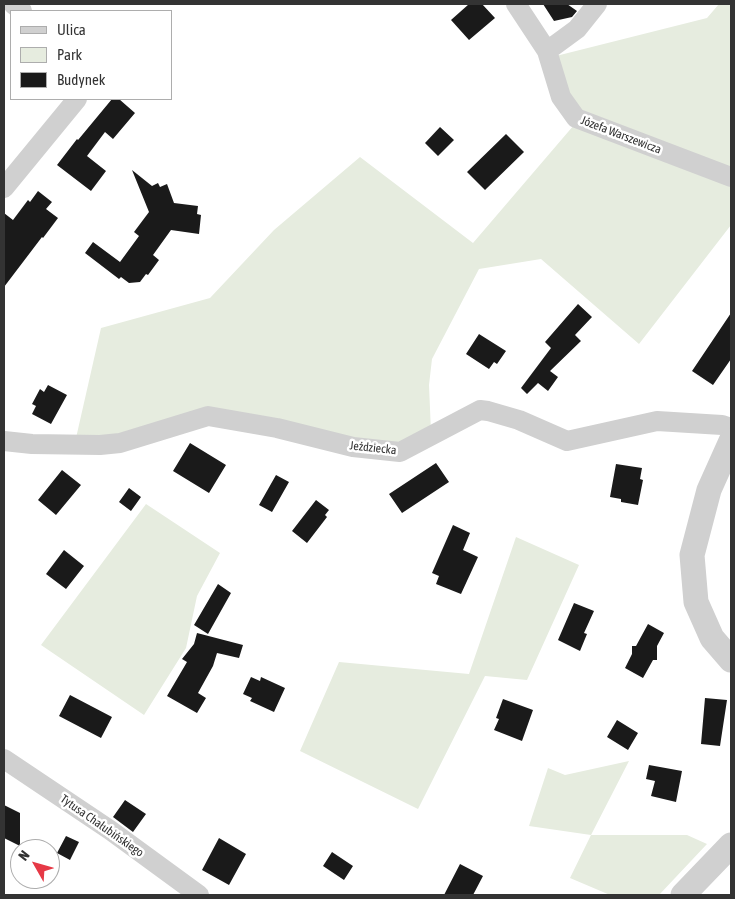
<!DOCTYPE html>
<meta charset="utf-8">
<style>
body{margin:0}
#map{position:relative;width:735px;height:899px;overflow:hidden;background:#fff;font-family:"Asap Condensed",sans-serif}
canvas{display:block}
.frame{position:absolute;inset:0;border:5px solid #333;pointer-events:none}
.legend{position:absolute;left:10px;top:10px;width:162px;height:90px;box-sizing:border-box;background:#fff;border:1px solid #adadad;margin:0;padding:6px 9px;list-style:none;font-size:15px;color:#333}
.legend li{display:flex;align-items:center;gap:10px;height:25px}
.legend b{width:25px;border:1px solid #adadad}
.north{position:absolute;left:10px;top:839px;width:50px;height:50px;box-sizing:border-box;background:#fff;border:1px solid #adadad;border-radius:50%;rotate:308deg;font-size:14px;font-weight:700;line-height:20px;text-align:center;color:#333}
.north::after{content:'';display:block;margin:auto;width:18px;height:22px;background:#e63946;clip-path:polygon(50% 0,100% 100%,50% 72%,0 100%)}
</style>
<div id="map">
<canvas width="735" height="899"></canvas>
<div class="frame"></div>
<ul class="legend">
<li><b style="height:6px;background:#d0d0d0"></b>Ulica</li>
<li><b style="height:14px;background:#e6ecdf"></b>Park</li>
<li><b style="height:14px;background:#1a1a1a"></b>Budynek</li>
</ul>
<div class="north">N</div>
</div>
<script>
const ctx = document.querySelector('canvas').getContext('2d');
ctx.lineJoin = 'round';
function fillPath(path, color) { ctx.fillStyle = color; ctx.fill(path, 'evenodd'); }
const toPath = rows => new Path2D(rows.map(r => 'M' + r).join(''));
function trace(path, color, width, dash) { ctx.strokeStyle = color; ctx.lineWidth = width; ctx.lineCap = dash ? 'butt' : 'round'; ctx.setLineDash(dash || []); ctx.stroke(path); }
function drawText(font, color, halo, rows, align = 'center') {
  ctx.font = font + ' "Asap Condensed",sans-serif'; ctx.lineWidth = 5; ctx.setLineDash([]); ctx.textBaseline = 'middle'; ctx.strokeStyle = halo; ctx.fillStyle = color; for (const [text, x, y, turn = 0] of rows) {
    ctx.save(); ctx.translate(x, y); ctx.rotate((+turn || 0) * Math.PI / 180); ctx.textAlign = isNaN(turn) ? turn : align; if (halo) ctx.strokeText(text, 0, 0); ctx.fillText(text, 0, 0); ctx.restore();
  }
}
fillPath(toPath([
 [719,4,731,4,731,168,579,109,570,99,552,57,707,18],
 [574,125,731,181,731,225,639,344,541,259,479,269,432,359,429,385,431,432,384,447,209,407,144,433,76,438,101,328,210,298,274,230,360,157,473,243],
 [146,504,220,553,197,596,186,648,144,715,41,645],
 [516,537,579,565,527,680,485,676,418,809,300,751,339,662,469,674],
 [629,761,591,835,687,835,707,844,659,895,610,895,570,878,591,835,529,826,548,768,565,775]
]), '#e6ecdf');
fillPath(toPath([
 [469,4,482,4,495,18,469,40,451,20],
 [543,4,567,4,577,11,572,17,554,21],
 [112,99,119,99,135,113,113,139,105,132,87,156,106,171,91,191,57,165,77,139,78,140],
 [440,127,454,140,438,156,425,143],
 [506,134,524,152,485,190,467,172],
 [132,170,152,186,158,183,160,187,167,184,174,203,198,206,197,214,201,215,199,234,171,230,153,255,159,260,148,275,146,274,140,282,129,283,121,277,119,279,85,253,93,242,120,262,139,236,134,232,149,212],
 [38,191,52,202,46,209,58,218,43,238,42,237,4,287,4,213,13,220,28,200,30,202],
 [578,304,592,317,575,335,581,341,550,371,558,377,548,391,538,383,527,394,521,388,551,348,545,342],
 [731,313,731,359,713,385,692,371],
 [479,334,506,351,497,364,494,362,489,369,466,354],
 [48,385,67,395,51,424,32,414,36,406,32,404,40,389,44,392],
 [190,443,226,465,209,493,173,471],
 [436,463,449,482,402,513,389,494],
 [616,464,642,468,640,479,643,480,638,505,621,502,621,499,610,497],
 [62,470,81,485,56,515,38,500],
 [276,475,289,482,272,512,259,505],
 [129,488,141,497,131,511,119,502],
 [316,500,329,510,325,515,327,517,307,543,292,531],
 [453,525,470,533,463,550,478,557,461,594,436,584,439,576,432,573],
 [64,550,84,566,66,589,46,574],
 [218,584,231,593,208,634,194,625],
 [574,603,594,611,584,633,587,634,580,651,558,640],
 [648,624,664,633,657,646,657,660,653,660,643,678,625,668,632,654,632,646,636,646],
 [197,633,243,645,239,658,217,653,213,666,198,693,206,698,197,713,167,696,187,662,182,659,194,644],
 [251,677,260,681,261,677,285,688,274,712,250,701,252,698,243,694],
 [70,695,112,717,101,738,59,716],
 [705,698,727,700,720,746,701,744],
 [503,699,533,710,522,741,494,730,499,719,496,718],
 [617,720,638,733,628,750,607,737],
 [649,765,682,771,676,802,651,796,655,781,646,779],
 [125,800,146,814,133,832,113,817],
 [4,805,20,813,20,846,4,838],
 [66,836,79,842,70,860,57,853],
 [219,838,246,854,229,885,202,870],
 [332,852,353,866,344,880,323,866],
 [460,864,483,876,473,895,444,895]
]), '#1a1a1a');
trace(toPath([
 [13,4,22,11],
 [516,4,547,51,561,97,576,118,731,177],
 [547,51,577,29,597,4],
 [4,188,77,99],
 [4,441,32,444,100,445,120,443,208,416,277,428,353,447,400,452,480,410,488,411,519,420,567,441,657,421,722,425,731,428],
 [4,759,110,830,199,895]
]), '#d0d0d0', 20);
trace(toPath([
 [731,441,709,490,692,555,696,602,712,638,731,660],
 [683,895,731,845]
]), '#d0d0d0', 25);
drawText('12px', '#333', '#fff', [
 ["Józefa Warszewicza",621,135,21],
 ["Jeździecka",373,448,6],
 ["Tytusa Chałubińskiego",102,826,35]
]);
</script>
